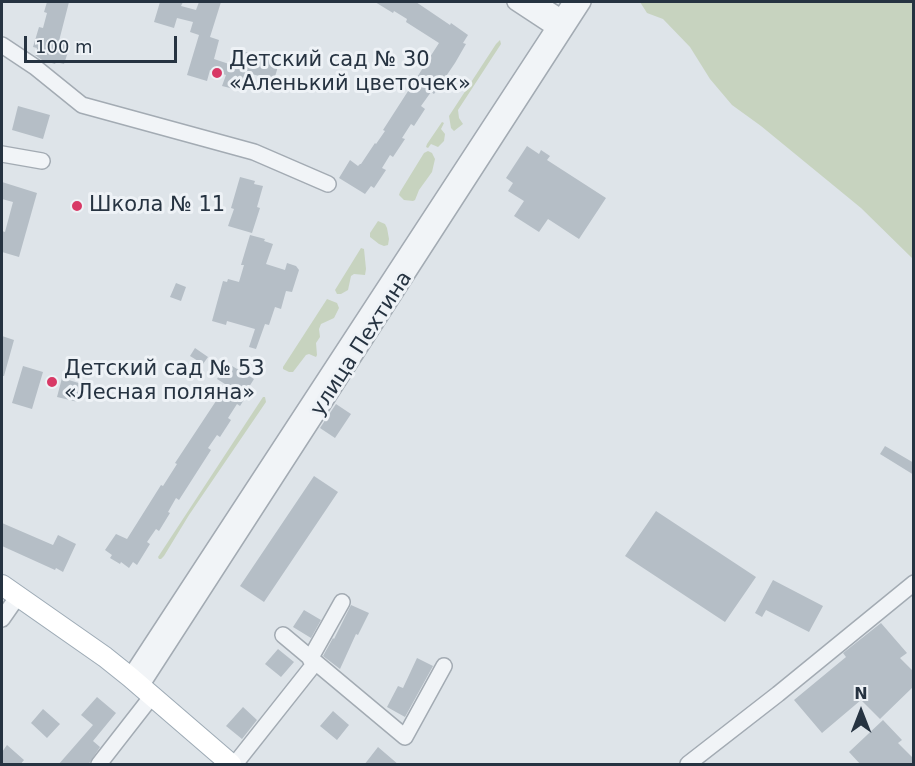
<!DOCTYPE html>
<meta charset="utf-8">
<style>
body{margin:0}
#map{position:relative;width:915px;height:766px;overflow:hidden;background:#dee4e9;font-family:"DejaVu Sans",sans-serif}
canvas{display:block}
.frame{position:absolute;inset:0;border:3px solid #263341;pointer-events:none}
.north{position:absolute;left:831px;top:682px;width:60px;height:60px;-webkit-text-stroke:4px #eef2f6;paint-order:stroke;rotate:0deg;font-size:16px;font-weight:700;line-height:24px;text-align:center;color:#263341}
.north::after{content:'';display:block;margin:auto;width:21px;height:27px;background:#263341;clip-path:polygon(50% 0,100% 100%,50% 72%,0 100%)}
.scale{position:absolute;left:24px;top:36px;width:153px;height:27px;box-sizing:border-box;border:3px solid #263341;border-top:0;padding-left:8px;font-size:18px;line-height:21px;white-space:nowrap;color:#263341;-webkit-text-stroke:4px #eef2f6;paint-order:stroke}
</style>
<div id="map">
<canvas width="915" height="766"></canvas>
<div class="frame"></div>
<div class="north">N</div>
<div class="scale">100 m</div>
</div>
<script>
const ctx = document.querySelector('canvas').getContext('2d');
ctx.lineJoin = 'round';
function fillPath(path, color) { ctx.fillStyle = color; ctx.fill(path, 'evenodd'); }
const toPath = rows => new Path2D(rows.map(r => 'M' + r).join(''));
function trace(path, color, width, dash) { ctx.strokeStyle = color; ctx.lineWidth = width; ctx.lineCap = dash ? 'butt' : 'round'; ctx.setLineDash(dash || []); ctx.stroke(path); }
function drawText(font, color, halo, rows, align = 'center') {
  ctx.font = font + ' "DejaVu Sans",sans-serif'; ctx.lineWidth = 6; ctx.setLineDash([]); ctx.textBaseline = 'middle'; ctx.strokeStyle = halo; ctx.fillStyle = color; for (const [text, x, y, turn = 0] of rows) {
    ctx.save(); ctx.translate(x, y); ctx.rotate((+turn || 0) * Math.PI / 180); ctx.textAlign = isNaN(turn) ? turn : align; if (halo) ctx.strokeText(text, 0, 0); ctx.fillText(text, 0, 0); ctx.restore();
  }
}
fillPath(toPath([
 [640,2,913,2,913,259,861,208,761,126,732,105,710,79,690,47,663,19,647,13],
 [500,40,501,44,458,110,459,118,463,124,454,131,451,128,449,116,496,44],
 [442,122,444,123,441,129,445,134,444,141,438,147,431,144,428,148,426,147,427,144],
 [428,151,432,153,435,159,432,172,419,190,415,200,413,201,404,200,399,195,400,192,424,153],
 [378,221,385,224,387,228,389,239,388,245,384,246,379,244,370,237,370,233],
 [361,248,364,249,366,269,365,275,354,274,351,276,348,290,341,294,337,294,335,290],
 [327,299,337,303,339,308,334,318,321,324,319,329,320,337,316,343,317,355,316,357,309,354,306,355,293,372,289,372,283,369,283,367],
 [263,397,265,397,266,402,189,515,164,556,161,559,159,559,158,557]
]), '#c7d3bf');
fillPath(toPath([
 [47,2,69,2,59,41,61,41,60,43,70,46,64,64,56,62,55,64,42,60,35,55,37,48,33,47,39,27,43,28,47,13,44,12],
 [160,2,183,2,181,6,196,10,199,2,221,2,210,37,219,40,214,59,229,64,234,48,279,63,274,80,248,73,242,91,222,86,226,75,210,70,207,81,187,75,199,35,190,32,193,22,177,18,174,28,154,22],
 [375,2,416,2,450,25,451,23,468,35,463,43,466,44,455,63,434,94,431,92,421,106,425,109,414,126,411,124,402,138,405,139,393,157,390,155,382,168,386,170,374,188,371,186,365,194,339,178,350,160,358,166,360,164,361,164,375,143,376,144,385,131,383,130,439,43,406,22,407,19,394,11,393,13],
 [18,106,50,115,43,139,12,130],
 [527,146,539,154,541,150,550,156,547,160,606,198,579,239,548,219,539,232,514,216,524,201,508,191,513,183,506,178],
 [240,177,255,181,254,184,263,186,257,207,260,208,252,233,228,226,234,209,231,208],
 [2,182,37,193,19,257,2,252,2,231,5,232,13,202,2,199],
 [250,235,265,239,264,241,273,244,266,264,285,270,287,263,296,266,299,270,292,292,286,291,281,309,275,307,269,325,265,324,256,349,249,347,255,329,227,321,226,325,212,321,223,281,227,282,228,279,239,282,244,265,241,265],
 [176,283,186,287,181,301,170,297],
 [2,336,14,340,4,376,2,376],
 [195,348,208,357,203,364,190,356],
 [227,363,254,379,249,387,251,389,240,406,237,404,228,418,231,420,220,437,217,435,208,448,211,450,179,500,176,498,168,512,170,513,159,531,156,529,147,542,150,544,137,565,133,562,129,568,121,562,120,564,110,558,112,555,105,550,116,534,127,539,161,485,163,486,177,464,175,463,216,401,214,401,225,384,217,379],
 [23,366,43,372,32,409,12,403],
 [62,378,82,384,78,402,57,397],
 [336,404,351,414,335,438,320,428],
 [885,446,914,463,914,475,880,454],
 [314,476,338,492,264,602,240,586],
 [656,511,756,577,725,622,625,556],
 [2,523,53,545,58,535,76,544,63,572,56,568,55,570,2,546],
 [773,580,823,606,809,632,766,610,762,617,755,613],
 [351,605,369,613,358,635,356,634,340,669,323,656,333,638,334,639],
 [304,610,321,620,311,638,293,627],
 [881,623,907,653,900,658,914,672,914,686,880,719,861,700,822,733,794,700,846,657,843,653],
 [278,649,294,662,281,677,265,664],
 [417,658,433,666,405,717,387,707,398,686,403,688],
 [97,697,116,713,93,741,100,747,88,765,58,765,93,725,81,715],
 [243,707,257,720,242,739,226,726],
 [43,709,60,724,47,738,31,723],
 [333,711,349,725,337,740,320,726],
 [883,720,902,740,898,743,914,759,914,765,861,765,849,752],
 [7,745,24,760,20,765,2,765,2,752],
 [378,747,399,765,364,765]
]), '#b5bec6');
const minor = toPath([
 [515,2,553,27,563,28],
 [537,2,561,17,565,25],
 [2,45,35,67,82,105,254,152,328,184],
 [2,154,42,161],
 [2,619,18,596],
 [283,635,405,737,444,666],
 [310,659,342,602],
 [130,677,571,2],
 [141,686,583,2],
 [99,764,152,696],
 [235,764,315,663],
 [688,764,778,694,914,583]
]);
const major = toPath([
 [2,585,105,657,130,677,231,764]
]);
trace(minor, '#a3abb3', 18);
trace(major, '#9daab5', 22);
trace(minor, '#f1f4f7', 15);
trace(major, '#fff', 20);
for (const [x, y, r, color] of [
 [217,73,6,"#d83966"],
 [77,206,6,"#d83966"],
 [52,382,6,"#d83966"]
]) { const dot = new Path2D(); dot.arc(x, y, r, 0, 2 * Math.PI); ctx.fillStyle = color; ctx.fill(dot); trace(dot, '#eef2f6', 2); }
drawText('21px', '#263341', '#eef2f6', [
 ["Детский сад № 30",229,61],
 ["«Аленький цветочек»",229,85],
 ["Школа № 11",89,206],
 ["Детский сад № 53",64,370],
 ["«Лесная поляна»",64,394]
], 'left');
drawText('21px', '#263341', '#eef2f6', [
 ["улица Пехтина",362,344,-57]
]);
</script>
